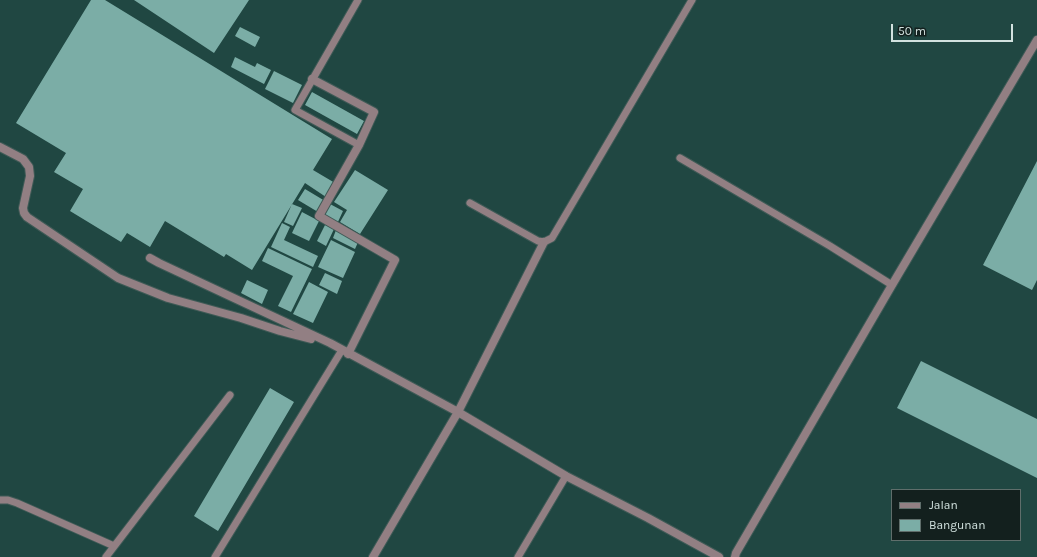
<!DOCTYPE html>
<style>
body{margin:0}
#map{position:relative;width:1037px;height:557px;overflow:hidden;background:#1f3c38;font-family:Karla,sans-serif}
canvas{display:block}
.legend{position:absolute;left:891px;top:489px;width:130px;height:52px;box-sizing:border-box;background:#13201e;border:1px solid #5f6e6b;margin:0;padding:5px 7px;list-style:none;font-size:12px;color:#d2e2df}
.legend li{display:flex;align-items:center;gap:8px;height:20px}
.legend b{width:20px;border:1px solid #5f6e6b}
.scale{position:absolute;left:891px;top:24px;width:122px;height:18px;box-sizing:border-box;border:2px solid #d2e2df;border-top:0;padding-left:5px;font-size:12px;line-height:14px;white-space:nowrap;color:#d2e2df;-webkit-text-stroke:3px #13201e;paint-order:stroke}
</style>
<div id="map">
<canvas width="1037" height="557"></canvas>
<ul class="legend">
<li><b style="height:5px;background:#927f83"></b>Jalan</li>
<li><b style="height:11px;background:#7bada6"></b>Bangunan</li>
</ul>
<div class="scale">50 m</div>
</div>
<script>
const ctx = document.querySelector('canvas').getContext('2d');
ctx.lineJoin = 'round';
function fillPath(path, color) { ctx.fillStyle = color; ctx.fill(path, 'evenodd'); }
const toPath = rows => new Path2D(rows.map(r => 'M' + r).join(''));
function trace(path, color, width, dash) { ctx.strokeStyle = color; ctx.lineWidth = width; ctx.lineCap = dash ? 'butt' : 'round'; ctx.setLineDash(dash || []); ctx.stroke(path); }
fillPath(toPath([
 [0,0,1037,0,1037,557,0,557],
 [892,490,1020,490,1020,540,892,540]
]), '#204742');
fillPath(toPath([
 [91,0,105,0,332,139,313,170,335,183,326,197,305,183,252,270,226,254,224,257,165,221,150,247,127,233,121,242,70,211,83,189,54,172,66,153,16,123],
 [134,0,249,0,214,53],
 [240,27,260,37,255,47,235,36],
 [235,57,255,67,257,63,271,70,264,84,231,67],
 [274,71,302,85,293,103,265,89],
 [312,92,364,121,357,134,305,105],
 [1037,161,1037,280,1032,290,983,265],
 [355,170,388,190,360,234,340,222,347,210,334,202],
 [305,189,325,201,318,212,298,200],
 [292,204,302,208,293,226,284,222],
 [330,204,343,211,337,224,324,217],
 [302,212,319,221,309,241,292,233],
 [282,223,290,227,284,240,318,256,313,267,271,247],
 [325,225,334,229,326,246,317,241],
 [336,230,359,240,355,249,333,238],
 [331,240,355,252,343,278,318,267],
 [268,248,312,269,291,312,278,306,293,276,262,261],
 [325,273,342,281,337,294,319,285],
 [247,280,268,290,262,304,241,293],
 [309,282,328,292,313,323,293,314],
 [921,361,1037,419,1037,478,897,408],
 [270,388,294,402,218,531,194,516]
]), '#7bada6');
const service = toPath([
 [358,0,295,110,359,145],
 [680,158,830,246,892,285],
 [470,203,538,241,544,242,552,238,692,0],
 [0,500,8,500,17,503,114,546],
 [106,557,230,395],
 [215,557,342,350],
 [518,557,566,476]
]);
const minor = toPath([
 [312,79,374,112,359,145,319,216,395,260,348,354],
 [0,147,23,159,29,167,30,176,23,208,24,213,27,217,118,278,168,298,241,318,280,331,311,339],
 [150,258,159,263,330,343,458,412,566,476,648,518,719,557],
 [373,557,458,412,544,242]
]);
const tertiary = toPath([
 [735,557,736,553,892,285,1037,40]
]);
trace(service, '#3f5a56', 9);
trace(minor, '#3f5a56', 10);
trace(tertiary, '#3f5a56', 10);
trace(service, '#927f83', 7);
trace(minor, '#927f83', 8);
trace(tertiary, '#927f83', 8);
</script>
